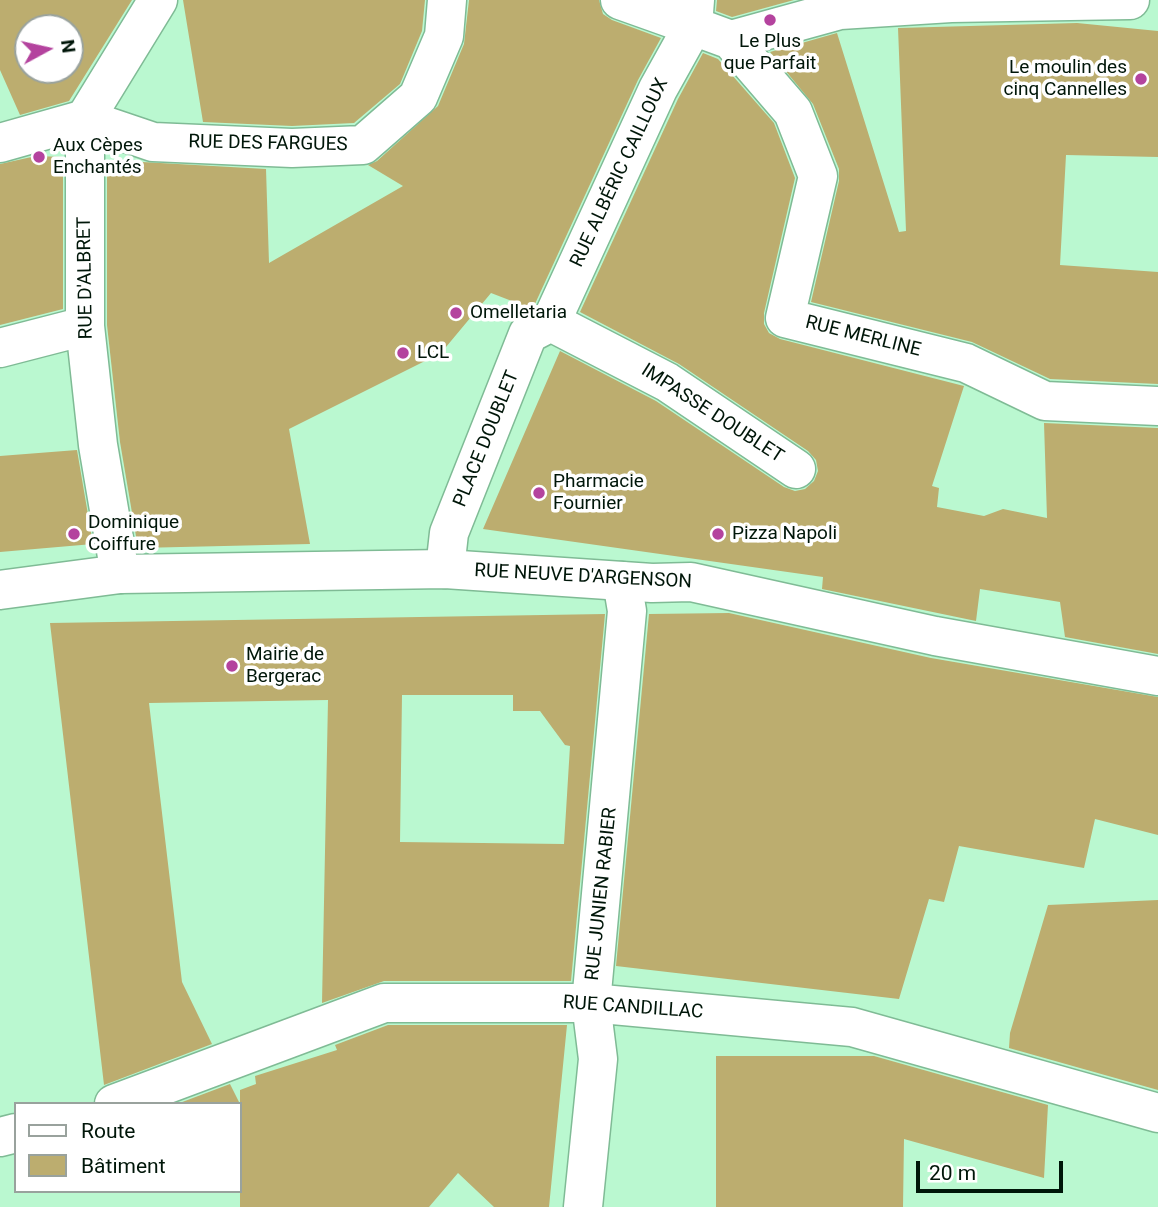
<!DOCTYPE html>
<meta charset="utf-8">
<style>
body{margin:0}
#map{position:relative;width:1158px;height:1207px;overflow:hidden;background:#baf8d0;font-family:Roboto,sans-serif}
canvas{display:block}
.legend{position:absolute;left:14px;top:1102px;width:228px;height:91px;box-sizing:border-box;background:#fff;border:2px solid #99a29d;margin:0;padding:9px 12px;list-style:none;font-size:21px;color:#001609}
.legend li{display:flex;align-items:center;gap:14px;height:35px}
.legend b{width:35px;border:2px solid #99a29d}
.north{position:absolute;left:14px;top:14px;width:70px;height:70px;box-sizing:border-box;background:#fff;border:2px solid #99a29d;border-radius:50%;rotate:82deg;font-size:19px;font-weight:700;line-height:28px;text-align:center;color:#001609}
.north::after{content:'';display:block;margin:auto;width:24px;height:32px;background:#b4439e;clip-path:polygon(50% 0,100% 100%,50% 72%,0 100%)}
.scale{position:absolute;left:916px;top:1161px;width:147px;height:32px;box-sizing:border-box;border:4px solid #001609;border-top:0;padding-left:9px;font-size:21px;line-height:24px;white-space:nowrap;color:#001609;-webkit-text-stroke:5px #fff;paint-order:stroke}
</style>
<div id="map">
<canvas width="1158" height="1207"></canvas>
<ul class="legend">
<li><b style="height:9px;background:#fff"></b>Route</li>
<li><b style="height:19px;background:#bcad6f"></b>Bâtiment</li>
</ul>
<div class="north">N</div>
<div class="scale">20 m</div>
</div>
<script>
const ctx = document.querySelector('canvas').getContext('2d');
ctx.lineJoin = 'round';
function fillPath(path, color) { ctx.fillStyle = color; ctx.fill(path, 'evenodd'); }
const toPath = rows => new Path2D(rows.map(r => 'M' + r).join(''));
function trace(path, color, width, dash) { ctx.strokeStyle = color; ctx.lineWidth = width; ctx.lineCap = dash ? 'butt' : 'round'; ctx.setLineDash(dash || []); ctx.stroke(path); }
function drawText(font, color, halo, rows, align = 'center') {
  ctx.font = font + ' Roboto,sans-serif'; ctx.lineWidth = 7; ctx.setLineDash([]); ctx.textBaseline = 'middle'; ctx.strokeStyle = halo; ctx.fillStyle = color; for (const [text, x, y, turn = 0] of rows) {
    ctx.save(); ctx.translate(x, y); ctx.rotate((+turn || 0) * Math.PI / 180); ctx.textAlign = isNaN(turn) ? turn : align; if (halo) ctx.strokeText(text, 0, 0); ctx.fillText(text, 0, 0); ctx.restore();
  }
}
fillPath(toPath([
 [0,0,132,0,69,101,20,115,0,70],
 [28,28,70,28,70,70,28,70],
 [183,0,425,0,422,31,400,84,354,123,292,126,203,122],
 [469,0,599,0,603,14,612,20,661,38,638,80,534,306,530,308,491,293,441,353,289,429,310,544,138,548,120,442,107,325,107,160,266,169,269,263,403,186,368,165,377,161,438,106,464,44],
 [717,0,794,0,732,17,716,11],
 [1077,23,1158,31,1158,157,1066,155,1060,265,1158,272,1158,384,1050,379,972,342,811,302,839,181,839,169,813,104,770,52,837,33,899,232,906,231,898,28],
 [703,53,718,59,774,123,795,178,764,313,764,324,769,333,780,339,964,386,932,486,939,488,937,507,984,516,1003,509,1047,518,1044,423,1158,428,1158,654,1065,637,1060,602,980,589,976,621,822,589,823,577,483,529,560,351,656,401,784,487,795,491,805,489,814,481,818,471,816,460,808,451,679,364,580,312,678,99],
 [36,156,63,157,63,309,0,325,0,164],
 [77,450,93,544,0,552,0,456],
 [729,613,931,658,1158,697,1158,835,1095,819,1084,868,959,846,944,902,929,899,899,999,616,966,649,614],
 [605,614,571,981,384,981,322,1003,328,700,149,703,182,982,212,1044,104,1085,50,623],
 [402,695,513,695,513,711,540,711,565,745,570,746,564,844,400,842],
 [1158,900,1158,1090,1009,1048,1010,1033,1048,905],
 [388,1025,567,1025,549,1207,494,1207,458,1173,429,1207,240,1207,240,1090,256,1084,255,1076,337,1050,335,1045],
 [716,1056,874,1056,1048,1105,1044,1178,904,1139,903,1207,716,1207],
 [230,1084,240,1104,177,1104]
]), '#bcad6f');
const pedestrian = toPath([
 [620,0,693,26],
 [731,40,840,10,951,3,1130,0],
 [0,143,85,119]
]);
const minor = toPath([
 [693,26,731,40,793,112,818,176,785,318,966,363,1045,401,1158,406],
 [85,119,153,142,292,148,363,145,418,97,444,36,447,0],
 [551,322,658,89,693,26,695,0],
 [551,322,667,382,796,469],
 [0,348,85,326],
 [445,569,449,533,528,334,551,322],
 [120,574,98,445,85,326,85,119,158,0],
 [114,1104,384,1003,591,1003,852,1027,1158,1113],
 [0,1137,16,1133],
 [583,1207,598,1059,591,1003,627,611,622,581]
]);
const secondary = toPath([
 [0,590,120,574,445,569,652,583,691,582,935,636,1158,676]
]);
trace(pedestrian, '#7fbb95', 41);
trace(minor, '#7fbb95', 41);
trace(secondary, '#7fbb95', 41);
trace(pedestrian, '#fff', 38);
trace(minor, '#fff', 38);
trace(secondary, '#fff', 38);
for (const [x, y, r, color] of [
 [770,20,7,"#b4439e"],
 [1141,79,7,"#b4439e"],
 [39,157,7,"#b4439e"],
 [456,313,7,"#b4439e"],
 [403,353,7,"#b4439e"],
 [539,493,7,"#b4439e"],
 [74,534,7,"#b4439e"],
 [718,534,7,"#b4439e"],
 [232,666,7,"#b4439e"]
]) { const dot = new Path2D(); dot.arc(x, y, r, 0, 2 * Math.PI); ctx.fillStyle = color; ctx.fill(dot); trace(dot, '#fff', 2.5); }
drawText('19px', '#001609', '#fff', [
 ["Le Plus",770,42,"center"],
 ["que Parfait",770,64,"center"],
 ["Le moulin des",1127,68,"right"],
 ["cinq Cannelles",1127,90,"right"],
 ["Aux Cèpes",53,146],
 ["Enchantés",53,168],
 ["Omelletaria",470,313],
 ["LCL",417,353],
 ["Pharmacie",553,482],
 ["Fournier",553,504],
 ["Dominique",88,523],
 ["Coiffure",88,545],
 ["Pizza Napoli",732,534],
 ["Mairie de",246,655],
 ["Bergerac",246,677]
], 'left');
drawText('19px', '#001609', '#fff', [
 ["RUE DES FARGUES",268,144,1],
 ["RUE ALBÉRIC CAILLOUX",620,173,-65],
 ["RUE D'ALBRET",86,278,-91],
 ["RUE MERLINE",863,337,14],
 ["IMPASSE DOUBLET",712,414,33],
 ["PLACE DOUBLET",487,439,-68],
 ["RUE NEUVE D'ARGENSON",583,577,3],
 ["RUE JUNIEN RABIER",602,894,-84],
 ["RUE CANDILLAC",633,1008,4]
]);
</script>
